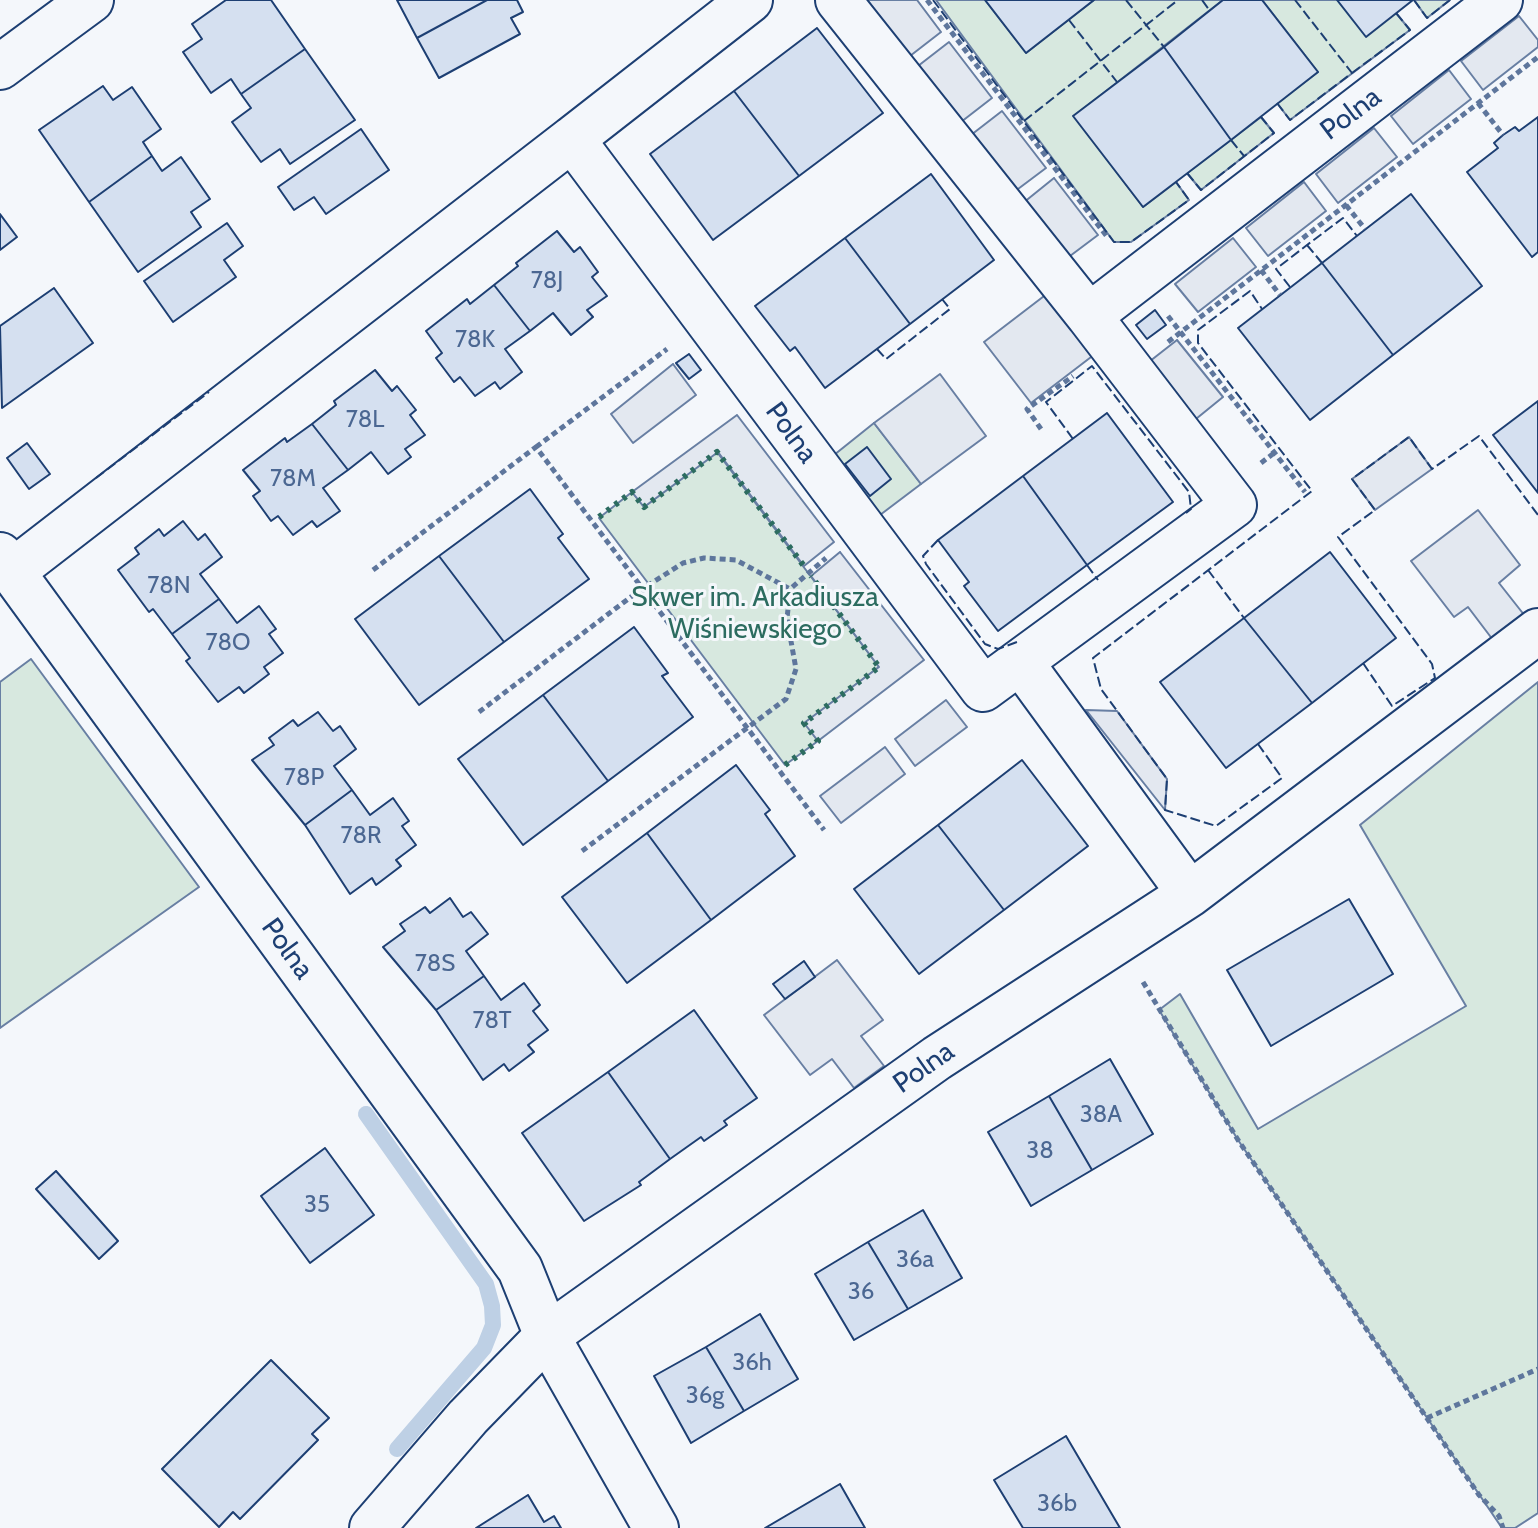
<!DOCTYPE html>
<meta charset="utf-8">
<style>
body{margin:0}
canvas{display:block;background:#f4f7fb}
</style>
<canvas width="1538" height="1528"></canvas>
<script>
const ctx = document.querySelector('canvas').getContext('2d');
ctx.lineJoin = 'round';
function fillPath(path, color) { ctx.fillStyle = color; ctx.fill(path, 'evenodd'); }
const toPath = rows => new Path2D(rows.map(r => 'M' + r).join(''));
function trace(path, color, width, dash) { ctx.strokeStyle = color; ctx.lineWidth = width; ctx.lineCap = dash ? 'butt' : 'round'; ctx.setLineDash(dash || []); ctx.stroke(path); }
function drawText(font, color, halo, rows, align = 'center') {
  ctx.font = font + ' Cabin,sans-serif'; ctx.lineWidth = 6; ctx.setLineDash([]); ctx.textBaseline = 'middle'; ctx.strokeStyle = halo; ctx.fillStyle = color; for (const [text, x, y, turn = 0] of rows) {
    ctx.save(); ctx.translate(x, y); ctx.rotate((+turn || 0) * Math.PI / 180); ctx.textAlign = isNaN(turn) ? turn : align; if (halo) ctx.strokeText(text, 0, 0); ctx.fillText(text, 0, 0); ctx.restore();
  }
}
const green = toPath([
 [936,0,985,0,1026,53,1094,0,1223,0,1074,116,1143,207,1176,182,1189,200,1131,242,1114,242,936,0],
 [1262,0,1337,0,1396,13,1410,30,1290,120,1277,103,1318,72,1262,0],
 [1414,0,1450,0,1427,18,1414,0],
 [1261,117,1274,133,1201,190,1187,173,1261,117],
 [874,423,921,484,880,515,834,455,874,423],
 [717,452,879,667,805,723,818,741,785,765,599,518,632,492,644,507,717,452],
 [31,659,199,887,0,1028,0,682,31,659],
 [1538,682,1538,1513,1515,1528,1502,1528,1238,1140,1159,1010,1180,994,1258,1129,1466,1006,1360,825,1538,682]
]);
fillPath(green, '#d7e8df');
trace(green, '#687fa3', 2);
const parking = toPath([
 [867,0,917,0,941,32,910,56,867,0],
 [1519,16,1538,40,1538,47,1483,90,1461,61,1519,16],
 [949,42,992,98,961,122,918,66,949,42],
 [1449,70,1471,99,1413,144,1391,116,1449,70],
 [1002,111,1046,168,1014,192,971,135,1002,111],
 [1374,128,1397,157,1338,203,1316,174,1374,128],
 [1054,178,1098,235,1066,259,1023,203,1054,178],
 [1304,182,1326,211,1268,256,1246,228,1304,182],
 [1233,238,1256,267,1198,312,1175,284,1233,238],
 [1048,293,1095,354,1031,403,984,342,1048,293],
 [1177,340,1223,397,1191,423,1145,365,1177,340],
 [673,364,696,395,633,443,611,414,673,364],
 [940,374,986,436,921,484,874,423,940,374],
 [737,415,834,542,804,566,718,452,644,507,632,492,737,415],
 [1409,437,1432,469,1375,510,1352,479,1409,437],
 [1478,510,1520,565,1499,583,1525,616,1493,640,1468,607,1454,617,1411,561,1478,510],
 [840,552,924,660,818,741,804,723,879,667,811,576,840,552],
 [946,700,967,727,915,766,895,739,946,700],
 [1086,710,1117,711,1167,779,1165,810,1086,710],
 [885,747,905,774,841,823,820,796,885,747],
 [837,960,883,1020,861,1036,884,1066,854,1088,832,1059,810,1075,764,1015,837,960]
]);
fillPath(parking, '#e3e8f0');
trace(parking, '#687fa3', 2);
trace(toPath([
 [366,1114,486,1284,492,1306,493,1325,484,1348,397,1449]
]), '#bed0e5', 16);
const building = toPath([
 [226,0,271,0,305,49,241,94,231,79,211,93,183,52,202,39,192,24,226,0],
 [397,0,487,0,417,38,397,0],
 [487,0,517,0,523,12,511,18,520,34,439,78,417,38,487,0],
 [985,0,1094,0,1026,53,985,0],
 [1223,0,1262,0,1318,72,1231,140,1164,47,1223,0],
 [1337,0,1413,0,1366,37,1337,0],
 [817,28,883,113,799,176,734,91,817,28],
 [1164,47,1231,140,1143,207,1073,116,1164,47],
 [305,49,355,120,290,164,280,149,261,162,232,122,251,108,241,94,305,49],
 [103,86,113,100,132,87,161,129,143,142,152,156,89,202,39,130,103,86],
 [734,91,799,176,713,240,650,154,734,91],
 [1538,117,1538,252,1532,257,1467,172,1498,148,1494,143,1503,135,1515,127,1519,131,1538,117],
 [361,129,389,170,326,214,314,197,294,210,278,187,361,129],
 [152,156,162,171,181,157,210,199,191,212,201,227,138,272,89,202,152,156],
 [931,174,994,260,910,324,845,238,931,174],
 [1411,194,1482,286,1393,355,1322,263,1411,194],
 [0,214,17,237,0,250,0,214],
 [227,223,243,246,224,260,236,277,173,322,144,281,227,223],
 [557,231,574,252,580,247,598,272,592,277,607,296,587,310,593,317,571,335,553,313,530,331,494,285,518,266,516,263,557,231],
 [845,238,910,324,825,388,795,347,790,351,755,306,845,238],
 [1322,263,1393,355,1310,420,1238,328,1322,263],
 [494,285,530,331,505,349,522,372,500,389,495,382,475,396,460,377,454,382,436,358,442,353,426,331,467,299,470,304,494,285],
 [54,288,93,343,2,408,0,326,54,288],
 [1155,310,1166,325,1147,339,1136,325,1155,310],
 [689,354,701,370,689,379,676,363,689,354],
 [375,370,392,391,397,386,416,410,410,415,425,435,405,449,411,457,388,474,371,452,348,470,312,424,336,405,334,401,375,370],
 [1538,401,1538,493,1493,435,1538,401],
 [1107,413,1173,502,1087,565,1023,476,1107,413],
 [312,424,348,470,323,488,340,511,317,527,312,521,293,535,278,516,271,521,253,496,260,491,243,470,285,438,287,442,312,424],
 [27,443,50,474,29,489,7,458,27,443],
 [867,447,891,479,870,496,845,464,867,447],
 [1023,476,1087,565,998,631,964,586,969,582,938,540,1023,476],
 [530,489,563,534,558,538,589,579,504,642,439,556,530,489],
 [183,521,198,540,205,534,222,557,200,574,219,599,172,634,153,609,149,612,118,570,139,554,135,548,159,529,164,536,183,521],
 [1330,552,1396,638,1312,703,1244,618,1330,552],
 [439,556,504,642,419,705,355,619,439,556],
 [219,599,237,623,259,606,276,629,269,634,283,653,264,667,269,674,244,693,239,687,218,702,186,661,190,658,172,634,219,599],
 [1244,618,1312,703,1226,768,1160,682,1244,618],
 [634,627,668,673,662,676,693,717,608,781,543,695,634,627],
 [543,695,608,781,523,845,458,759,543,695],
 [318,712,333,731,340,726,356,749,334,766,352,790,305,825,252,760,274,745,269,738,293,720,298,726,318,712],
 [1022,760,1088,846,1004,910,938,825,1022,760],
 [736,765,770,810,765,814,795,856,711,920,647,833,736,765],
 [352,790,370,815,393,798,409,821,402,826,416,845,396,860,401,866,376,885,372,878,350,894,305,825,352,790],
 [938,825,1004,910,919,974,854,889,938,825],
 [647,833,711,920,627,983,562,897,647,833],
 [450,898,463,917,471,912,488,934,466,951,484,976,436,1010,383,947,405,931,400,924,425,907,430,913,450,898],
 [1349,899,1393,974,1271,1046,1227,970,1349,899],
 [804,961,815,977,785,999,773,984,804,961],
 [484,976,501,1000,524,983,540,1005,533,1011,548,1030,528,1045,534,1052,509,1071,504,1064,483,1080,436,1010,484,976],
 [694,1010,757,1098,724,1121,727,1125,704,1141,701,1137,670,1159,608,1072,694,1010],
 [1110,1059,1153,1134,1092,1170,1049,1096,1110,1059],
 [608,1072,670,1159,639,1182,641,1185,584,1221,522,1133,608,1072],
 [1049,1096,1092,1170,1031,1206,988,1132,1049,1096],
 [325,1148,374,1215,310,1263,261,1196,325,1148],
 [56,1171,118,1241,99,1259,36,1189,56,1171],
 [923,1210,962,1278,908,1309,868,1242,923,1210],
 [868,1242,908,1309,854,1340,815,1274,868,1242],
 [760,1314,798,1379,744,1411,706,1347,760,1314],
 [706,1347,744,1411,691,1443,654,1376,706,1347],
 [271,1360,329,1418,312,1434,318,1440,240,1519,233,1512,219,1527,162,1469,271,1360],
 [1066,1436,1120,1528,1023,1528,994,1480,1066,1436],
 [840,1484,865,1528,765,1528,840,1484],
 [528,1495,544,1522,554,1516,561,1528,476,1528,528,1495]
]);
fillPath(building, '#d5e0f0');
trace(building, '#1d3f73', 2);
const street = toPath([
 [838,0,1089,316],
 [0,67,91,0],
 [572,139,750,0],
 [0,555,520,1269,547,1336,656,1528],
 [13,571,572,139,983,689,1234,505,1089,316,1500,0],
 [1022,664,1190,894],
 [372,1528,468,1417,547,1336,937,1058,1190,894,1538,631]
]);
trace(street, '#1d3f73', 48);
trace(toPath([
 [927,0,1108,238],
 [1478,103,1503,135],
 [1346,205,1365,229],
 [1261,270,1280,295],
 [1168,316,1305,492],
 [1168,342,1538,57],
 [1041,429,1027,409,1073,376],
 [536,447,667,349],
 [1261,463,1274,453],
 [373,570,536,447,824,830],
 [479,712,636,593,683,563,704,558,736,560,790,589],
 [582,851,786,699,796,669,787,619,790,589,826,558],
 [1143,982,1238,1140,1479,1495,1499,1516,1503,1528],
 [1427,1418,1538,1369]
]), '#5e769c', 5, [6, 4]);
trace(street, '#f4f7fb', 44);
trace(toPath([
 [599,517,632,492,644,507,717,452,804,566],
 [785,765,818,741,804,723,879,667,811,576]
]), '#2c6c60', 6, [4, 6]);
trace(toPath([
 [933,0,1114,242,1131,242,1189,200,1176,182],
 [1126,0,1164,47],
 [1202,0,1210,11],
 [1414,0,1427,18,1450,0],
 [1069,20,1117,82],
 [1352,73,1410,30,1396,13],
 [1277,103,1290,120,1352,73,1295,0],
 [1024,121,1178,0],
 [1231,140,1244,156],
 [1187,173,1201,190,1274,133,1261,117],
 [1307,245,1322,263],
 [1290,287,1276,269,1307,245,1343,218,1357,236],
 [877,349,886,359,950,309,942,299],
 [1073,439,1046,402,1092,366,1189,492,1191,509,1186,513],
 [96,478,209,392],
 [938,540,923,556,926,564,985,644,998,649,1017,642],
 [1087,565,1098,580],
 [1208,570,1244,618],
 [1363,663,1392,706,1435,678,1432,664,1338,537,1375,510,1352,479,1409,437,1432,469,1479,436,1538,515],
 [1258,744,1282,778,1216,826,1165,810,1167,779,1101,689,1093,658,1312,491,1198,343,1198,330,1250,291,1262,309]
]), '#1d3f73', 2, [10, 4]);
drawText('24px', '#4b6792', null, [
 ["78J",547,281],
 ["78K",475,340],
 ["78L",365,420],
 ["78M",293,479],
 ["78N",169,586],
 ["78O",228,643],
 ["78P",304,778],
 ["78R",361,836],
 ["78S",435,964],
 ["78T",492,1021],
 ["38A",1101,1115],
 ["38",1040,1151],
 ["35",317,1205],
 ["36a",915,1260],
 ["36",861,1292],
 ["36h",752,1363],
 ["36g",705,1396],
 ["36b",1057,1504]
]);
drawText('28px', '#1d3f73', '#f4f7fb', [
 ["Polna",1351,114,-37],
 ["Polna",791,433,54],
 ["Polna",287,949,54],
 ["Polna",924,1068,-35]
]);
drawText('28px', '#2c6c60', '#f4f7fb', [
 ["Skwer im. Arkadiusza",755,598],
 ["Wiśniewskiego",755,630]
]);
</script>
